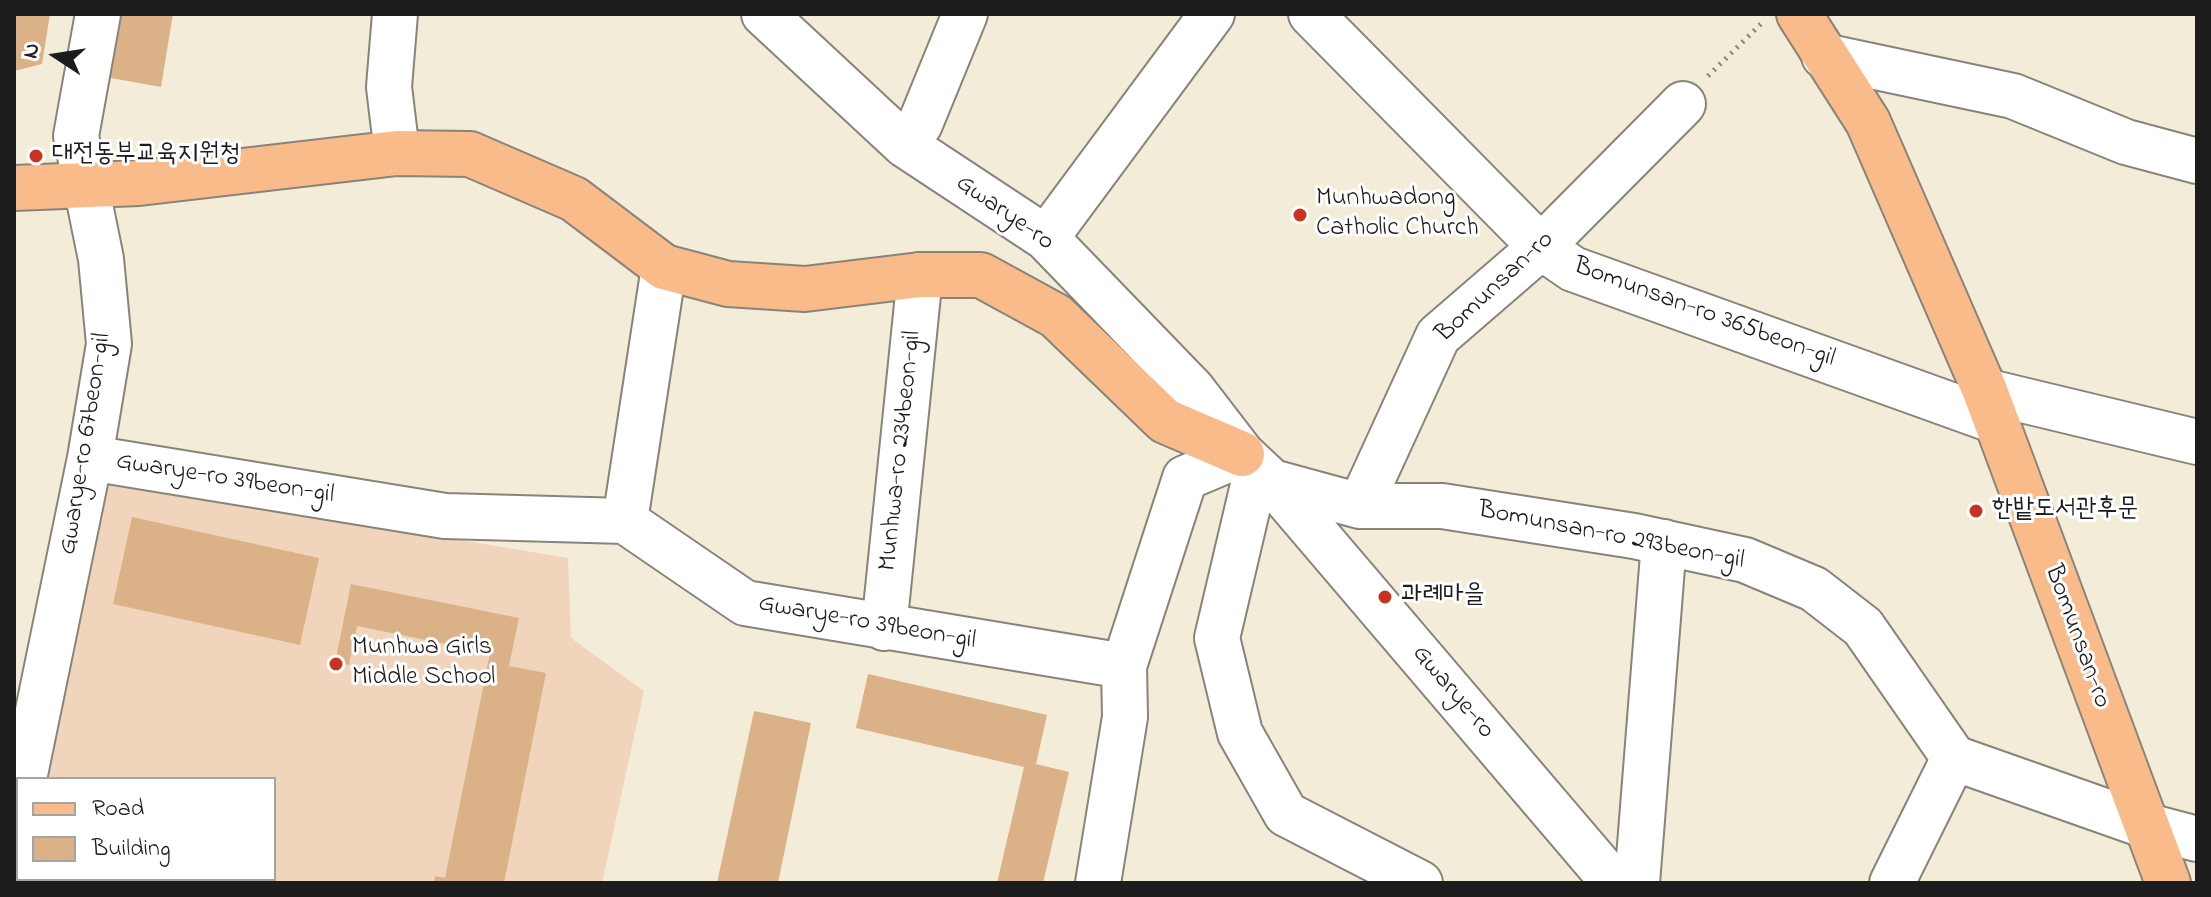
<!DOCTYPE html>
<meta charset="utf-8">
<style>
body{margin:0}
#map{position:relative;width:2211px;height:897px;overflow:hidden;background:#f3ecd8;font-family:"Indie Flower",sans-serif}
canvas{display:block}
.frame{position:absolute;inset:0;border:16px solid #1c1c1c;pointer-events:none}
.legend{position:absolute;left:16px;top:777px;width:260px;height:104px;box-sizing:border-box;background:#fff;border:2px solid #a4a4a4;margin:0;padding:10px 14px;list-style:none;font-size:24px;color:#1c1c1c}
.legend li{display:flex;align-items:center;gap:16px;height:40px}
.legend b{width:40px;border:2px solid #a4a4a4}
.north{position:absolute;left:16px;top:16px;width:80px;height:80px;-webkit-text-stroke:6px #fff;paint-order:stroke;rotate:282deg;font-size:22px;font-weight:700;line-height:32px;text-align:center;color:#1c1c1c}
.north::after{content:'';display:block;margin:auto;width:28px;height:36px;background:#1c1c1c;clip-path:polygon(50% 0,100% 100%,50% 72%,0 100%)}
</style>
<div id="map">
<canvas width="2211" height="897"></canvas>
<div class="frame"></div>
<ul class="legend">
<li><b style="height:10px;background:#fabb8b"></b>Road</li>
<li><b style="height:22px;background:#dbb188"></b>Building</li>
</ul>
<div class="north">N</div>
</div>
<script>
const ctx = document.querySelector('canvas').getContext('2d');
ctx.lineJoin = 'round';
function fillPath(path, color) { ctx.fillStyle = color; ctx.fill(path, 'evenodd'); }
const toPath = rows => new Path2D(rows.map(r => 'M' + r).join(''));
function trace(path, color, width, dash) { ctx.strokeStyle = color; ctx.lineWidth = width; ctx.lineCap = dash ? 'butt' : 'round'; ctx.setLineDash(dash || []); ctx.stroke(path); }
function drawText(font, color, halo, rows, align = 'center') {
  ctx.font = font + ' "Indie Flower","Poor Story",sans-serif'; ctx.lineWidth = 6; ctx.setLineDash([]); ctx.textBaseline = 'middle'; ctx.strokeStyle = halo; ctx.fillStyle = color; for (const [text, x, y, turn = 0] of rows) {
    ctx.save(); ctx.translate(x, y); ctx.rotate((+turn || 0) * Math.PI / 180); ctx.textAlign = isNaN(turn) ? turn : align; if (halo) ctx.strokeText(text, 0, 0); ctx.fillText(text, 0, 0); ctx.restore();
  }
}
fillPath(toPath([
 [100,480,568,558,571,638,644,691,602,883,20,883,21,879,274,879,274,779,41,779]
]), '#f0d5bc');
fillPath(toPath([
 [14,14,50,14,42,64,14,71],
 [111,14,173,14,161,87,100,76],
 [132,517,319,558,300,645,113,604],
 [351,584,519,618,509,666,546,673,504,883,434,883,435,876,445,878,490,653,357,626,349,665,335,663],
 [868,674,1047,715,1036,764,1069,772,1043,883,997,883,1024,767,856,728],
 [754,711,811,723,778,883,717,883]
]), '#dbb188');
const minor = toPath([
 [395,14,389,87,397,153],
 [764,14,905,145,1046,238,1192,389,1242,454,1272,482,1614,883],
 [1311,14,1541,247,1573,269,1998,422],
 [1824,56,2013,96,2126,142,2197,161],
 [905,145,920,124,965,14],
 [1046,238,1212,14],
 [1985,391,2197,442],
 [90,458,445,516,625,521,745,603,1124,666,1185,478,1242,454],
 [1257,468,1217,638,1240,733,1286,814,1420,883],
 [1272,482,1360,506,1442,506,1634,536,1745,560,1814,589,1863,627,1954,758,2144,825,2197,839],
 [1360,506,1438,336,1541,247,1683,104],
 [625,521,664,267],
 [884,628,920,275],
 [24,779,90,458,109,344,101,259,76,136,98,14],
 [14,828,18,808],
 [1098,883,1125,717,1124,666],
 [1637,883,1664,542],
 [1892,883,1954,758]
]);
const major = toPath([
 [1799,14,1868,122,1985,391,2168,883],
 [14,188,139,183,397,153,470,154,574,199,664,267,728,284,805,289,920,275,981,275,1056,316,1165,421,1242,454]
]);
trace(minor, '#88847a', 48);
trace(major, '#88847a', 48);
trace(toPath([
 [1708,76,1763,22]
]), '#88847a', 5, [2, 6]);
trace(minor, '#fff', 44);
trace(major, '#fabb8b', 44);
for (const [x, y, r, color] of [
 [36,156,8,"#c8321e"],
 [1300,215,8,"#c8321e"],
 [1976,511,8,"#c8321e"],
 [1385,597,8,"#c8321e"],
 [336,664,8,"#c8321e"]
]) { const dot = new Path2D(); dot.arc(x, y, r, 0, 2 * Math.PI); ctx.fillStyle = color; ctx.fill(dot); trace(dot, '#fff', 3); }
drawText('26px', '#1c1c1c', '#fff', [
 ["대전동부교육지원청",52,156],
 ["Munhwadong",1316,200],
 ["Catholic Church",1316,230],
 ["한밭도서관후문",1992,511],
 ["과례마을",1401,597],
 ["Munhwa Girls",352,649],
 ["Middle School",352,679]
], 'left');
drawText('26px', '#1c1c1c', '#fff', [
 ["Gwarye-ro",1004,214,35],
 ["Bomunsan-ro",1496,288,-43],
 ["Bomunsan-ro 365beon-gil",1704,314,20],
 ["Gwarye-ro 67beon-gil",87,444,-81],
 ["Munhwa-ro 234beon-gil",902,451,-84],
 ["Gwarye-ro 39beon-gil",225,480,9],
 ["Bomunsan-ro 293beon-gil",1611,537,11],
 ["Gwarye-ro 39beon-gil",867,624,10],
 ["Bomunsan-ro",2076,637,70],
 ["Gwarye-ro",1452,693,50]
]);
</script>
